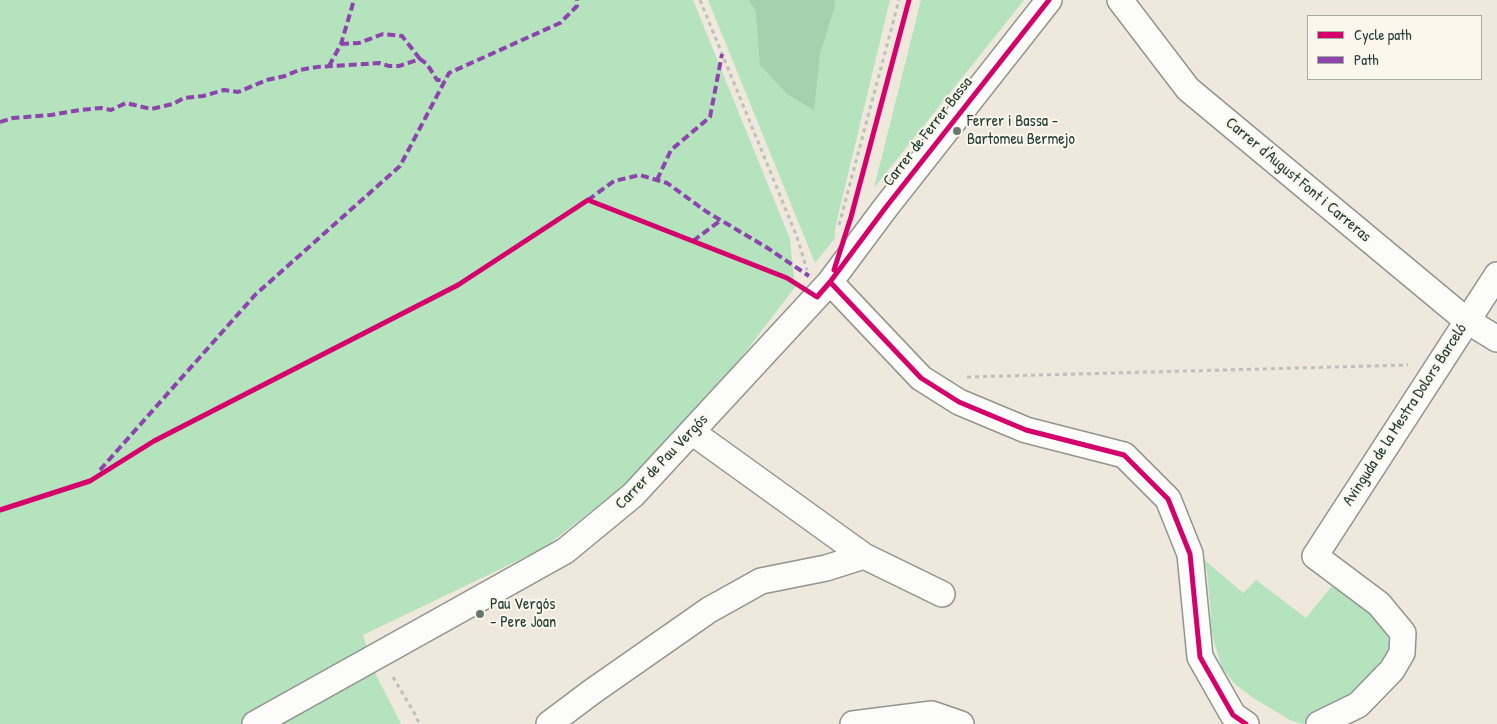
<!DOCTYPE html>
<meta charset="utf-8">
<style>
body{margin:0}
#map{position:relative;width:1497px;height:724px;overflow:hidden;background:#eee8dd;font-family:"Patrick Hand",sans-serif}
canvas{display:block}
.legend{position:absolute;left:1307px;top:15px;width:175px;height:65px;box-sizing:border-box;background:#fbf7ec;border:1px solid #a3ada2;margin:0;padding:6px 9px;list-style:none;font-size:15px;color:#1f3d34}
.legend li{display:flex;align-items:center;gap:10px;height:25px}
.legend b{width:25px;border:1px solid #a3ada2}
</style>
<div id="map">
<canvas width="1497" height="724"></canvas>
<ul class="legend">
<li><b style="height:6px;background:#d6006c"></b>Cycle path</li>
<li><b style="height:6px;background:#8e44ad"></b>Path</li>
</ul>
</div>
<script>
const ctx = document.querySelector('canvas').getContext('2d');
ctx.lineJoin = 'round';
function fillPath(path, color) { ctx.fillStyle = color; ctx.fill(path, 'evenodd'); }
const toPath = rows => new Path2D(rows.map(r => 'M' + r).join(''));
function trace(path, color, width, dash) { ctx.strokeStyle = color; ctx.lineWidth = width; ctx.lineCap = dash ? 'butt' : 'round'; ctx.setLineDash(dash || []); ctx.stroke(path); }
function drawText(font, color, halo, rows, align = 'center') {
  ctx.font = font + ' "Patrick Hand",sans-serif'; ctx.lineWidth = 4; ctx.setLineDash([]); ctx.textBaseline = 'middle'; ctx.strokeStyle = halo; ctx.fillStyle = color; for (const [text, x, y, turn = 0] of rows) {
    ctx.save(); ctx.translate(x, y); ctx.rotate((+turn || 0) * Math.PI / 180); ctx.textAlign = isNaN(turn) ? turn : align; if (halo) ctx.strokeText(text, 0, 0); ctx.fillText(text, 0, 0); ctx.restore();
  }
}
fillPath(toPath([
 [0,0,693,0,790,239,795,287,688,427,642,471,544,548,363,635,376,675,401,724,0,724],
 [708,0,890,0,835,228,835,238,815,263],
 [921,0,1024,0,874,188],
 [1201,557,1243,593,1256,580,1306,618,1331,587,1337,586,1387,625,1390,653,1367,683,1335,707,1303,724,1290,720,1255,699,1236,685,1222,668,1210,628,1211,614,1207,571]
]), '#b4e3be');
fillPath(toPath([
 [749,0,835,0,834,9,820,54,814,110,787,94,760,65,756,12]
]), '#a6d1af');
const street = toPath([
 [1120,0,1188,89,1466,320,1497,339],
 [830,282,921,378,959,402,1026,430,1124,455,1168,499,1190,554,1200,657,1233,715,1246,724],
 [692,432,864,556,942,594],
 [255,724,565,551,633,495,830,282,886,207,1049,0],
 [549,724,593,691,709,610,761,581,826,568,864,556],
 [853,724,932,714,961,724],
 [1319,724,1358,705,1392,670,1402,653,1403,633,1379,604,1315,556,1497,275]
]);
trace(street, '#92948d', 28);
trace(toPath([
 [700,0,797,237,807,270],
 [839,225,899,0],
 [967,377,1408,365],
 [393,677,416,716,419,724]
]), '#bec0bd', 3, [4, 4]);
trace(street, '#fcfcfa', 25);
trace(toPath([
 [341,44,359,43,383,34,402,36,420,59],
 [329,66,341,44,354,0],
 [0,122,13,118,51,115,80,110,101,108,111,110,126,103,151,109,173,104,184,98,203,96,224,90,238,92,267,80,285,76,299,70,317,67,379,63,389,66,399,66,420,59,427,64,437,80,445,80],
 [657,180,671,150,710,117,722,54],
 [588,200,614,181,640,175,667,183,707,212,766,247,809,276],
 [693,241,721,220],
 [100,470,255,295,400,166,449,73,560,23,577,6,577,0]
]), '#8e44ad', 4, [8, 4]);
trace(toPath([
 [834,270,851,217,909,0],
 [830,282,921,378,959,402,1026,430,1124,455,1168,499,1190,554,1200,657,1233,715,1246,724],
 [0,510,90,481,154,441,458,285,588,200,787,278,817,297,830,282,886,207,1049,0]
]), '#d6006c', 5);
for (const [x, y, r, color] of [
 [957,131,5,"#67796f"],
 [480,614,5,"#67796f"]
]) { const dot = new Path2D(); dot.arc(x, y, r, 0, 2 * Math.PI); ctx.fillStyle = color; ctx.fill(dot); trace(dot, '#fbf7ec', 2); }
drawText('16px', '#1f3d34', '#fbf7ec', [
 ["Ferrer i Bassa -",967,122],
 ["Bartomeu Bermejo",967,140],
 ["Pau Vergós",490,605],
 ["- Pere Joan",490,623]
], 'left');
drawText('16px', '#1f3d34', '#fbf7ec', [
 ["Carrer de Ferrer Bassa",928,132,-52],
 ["Carrer d'August Font i Carreras",1298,180,40],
 ["Avinguda de la Mestra Dolors Barceló",1405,415,-57],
 ["Carrer de Pau Vergós",662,462,-46]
]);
</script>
